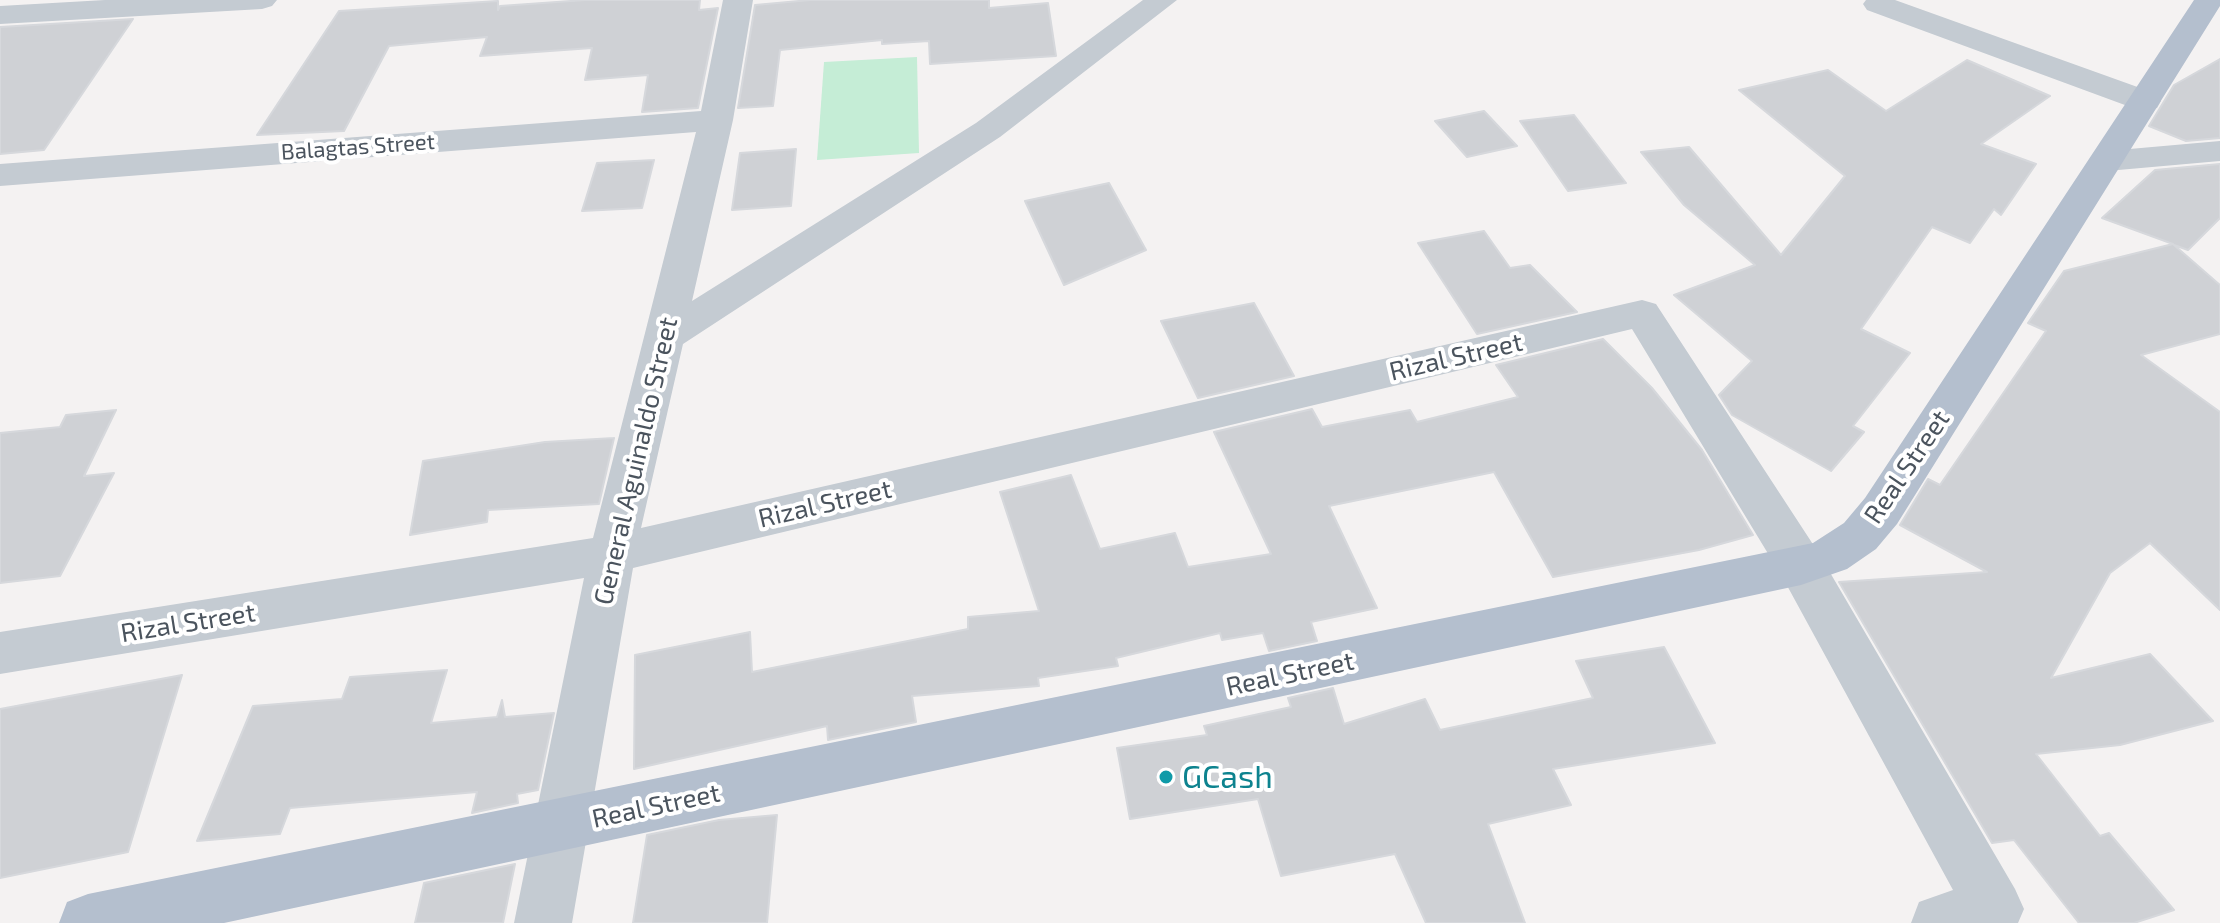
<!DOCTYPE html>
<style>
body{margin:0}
canvas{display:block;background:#f4f2f2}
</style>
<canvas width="2220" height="923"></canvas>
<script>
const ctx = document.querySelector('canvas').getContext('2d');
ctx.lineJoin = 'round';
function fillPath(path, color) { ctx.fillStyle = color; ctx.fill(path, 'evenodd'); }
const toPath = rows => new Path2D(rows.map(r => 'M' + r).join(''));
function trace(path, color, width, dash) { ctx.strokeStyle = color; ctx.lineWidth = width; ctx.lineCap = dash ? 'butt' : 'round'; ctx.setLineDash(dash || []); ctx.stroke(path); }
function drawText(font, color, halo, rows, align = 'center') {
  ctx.font = font + ' "Exo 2",sans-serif'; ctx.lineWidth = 8; ctx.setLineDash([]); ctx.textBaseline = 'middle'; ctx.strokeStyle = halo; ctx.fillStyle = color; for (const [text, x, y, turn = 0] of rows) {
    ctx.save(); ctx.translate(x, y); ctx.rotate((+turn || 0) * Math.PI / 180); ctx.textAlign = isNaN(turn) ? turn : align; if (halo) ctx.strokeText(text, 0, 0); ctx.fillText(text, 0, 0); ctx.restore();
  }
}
fillPath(toPath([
 [917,57,919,153,817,160,824,62]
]), '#c5edd6');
const building = toPath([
 [585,0,700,0,699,10,718,8,698,108,642,112,648,75,585,80,592,48,480,56,487,37,389,46,344,131,257,135,339,11,498,1,498,10,500,6,585,0],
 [810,0,989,0,989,8,1048,3,1056,56,930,64,929,41,882,44,882,40,780,50,773,106,738,108,755,5,810,0],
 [133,19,44,150,0,154,0,27,133,19],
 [2220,59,2220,138,2186,141,2149,126,2174,85,2220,59],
 [1967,60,2050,96,1981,144,2036,164,2001,215,1994,209,1970,243,1932,227,1861,329,1910,353,1853,426,1864,432,1831,471,1732,415,1719,395,1752,361,1674,295,1755,265,1684,205,1641,152,1689,147,1781,255,1845,176,1739,90,1828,70,1886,111,1967,60],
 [1484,111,1517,146,1467,157,1435,121,1484,111],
 [1574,115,1626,183,1568,191,1520,121,1574,115],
 [796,149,791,206,732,210,740,153,796,149],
 [654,160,642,208,582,211,597,163,654,160],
 [2220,164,2220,218,2188,250,2174,245,2220,285,2220,334,2141,355,2220,412,2220,610,2150,543,2110,573,2051,678,2150,654,2213,721,2120,745,2036,754,2100,836,2109,833,2174,910,2134,923,2079,923,2014,840,1992,843,1839,582,1987,572,1900,525,1928,479,1940,485,2046,331,2028,323,2064,271,2173,244,2102,218,2155,170,2220,164],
 [1109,183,1146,250,1064,285,1025,201,1109,183],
 [1484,231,1510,268,1530,265,1577,312,1477,334,1418,243,1484,231],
 [1254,303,1294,376,1198,398,1161,321,1254,303],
 [1603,339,1652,388,1702,450,1753,535,1699,550,1553,577,1494,472,1329,506,1377,608,1311,622,1317,641,1269,651,1263,633,1222,640,1220,633,1116,658,1118,666,1038,678,1039,686,912,696,916,722,828,740,827,726,634,769,635,655,750,632,752,672,968,629,968,617,1039,611,1000,492,1071,475,1100,549,1175,533,1188,567,1271,554,1214,432,1312,409,1322,427,1410,410,1417,422,1518,397,1496,365,1603,339],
 [116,410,84,476,114,473,60,576,0,583,0,433,60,427,66,415,116,410],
 [614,438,599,504,488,510,487,522,410,535,423,461,545,442,614,438],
 [1664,647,1715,743,1553,769,1571,805,1488,824,1525,923,1426,923,1395,854,1281,876,1258,799,1130,819,1117,748,1207,735,1204,726,1291,707,1288,698,1333,688,1344,724,1425,699,1440,730,1593,698,1576,661,1664,647],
 [447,670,431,723,497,717,502,700,505,717,554,713,538,790,517,794,518,803,472,813,477,792,290,808,280,834,197,841,253,706,342,699,350,677,447,670],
 [182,675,128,852,0,878,0,709,182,675],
 [777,815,767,923,633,923,647,835,719,820,777,815],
 [515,864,503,923,415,923,424,883,515,864]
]);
fillPath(building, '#cfd1d5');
trace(building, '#d6d8dc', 2);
fillPath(toPath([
 [105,0,277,0,272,6,262,9,0,24,0,6,105,0],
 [723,0,753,0,733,120,692,301,976,123,1143,0,1177,0,1000,137,683,344,641,528,1642,300,1656,304,1818,552,2015,889,2024,909,2018,923,1911,923,1919,902,1953,890,1784,580,1632,329,633,568,572,923,514,923,584,578,0,674,0,632,593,538,696,132,0,186,0,164,701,111,723,0],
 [1866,0,1895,0,2157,94,2161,101,2157,108,2145,111,2133,108,1867,10,1863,4,1866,0],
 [2220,141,2220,161,2107,171,2095,168,2090,161,2095,154,2107,151,2220,141]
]), '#c4cbd2');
fillPath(toPath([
 [2194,0,2220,0,2220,6,1897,524,1876,549,1847,569,1801,585,224,923,59,923,67,902,88,894,1813,543,1844,523,1865,498,2194,0]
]), '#b4bfce');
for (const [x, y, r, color] of [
 [1166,777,8,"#0f9aa8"]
]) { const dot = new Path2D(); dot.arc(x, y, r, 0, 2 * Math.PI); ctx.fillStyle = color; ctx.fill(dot); trace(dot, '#fff', 3); }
drawText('22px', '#4b545e', '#fff', [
 ["Balagtas Street",358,147,-4]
]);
drawText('26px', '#4b545e', '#fff', [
 ["Rizal Street",1456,357,-13],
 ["General Aguinaldo Street",636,461,-77],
 ["Real Street",1907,467,-56],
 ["Rizal Street",825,504,-13],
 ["Rizal Street",188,623,-9],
 ["Real Street",1290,674,-12],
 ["Real Street",656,806,-12]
]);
drawText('32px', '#0d838f', '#fff', [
 ["GCash",1182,777]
], 'left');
</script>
